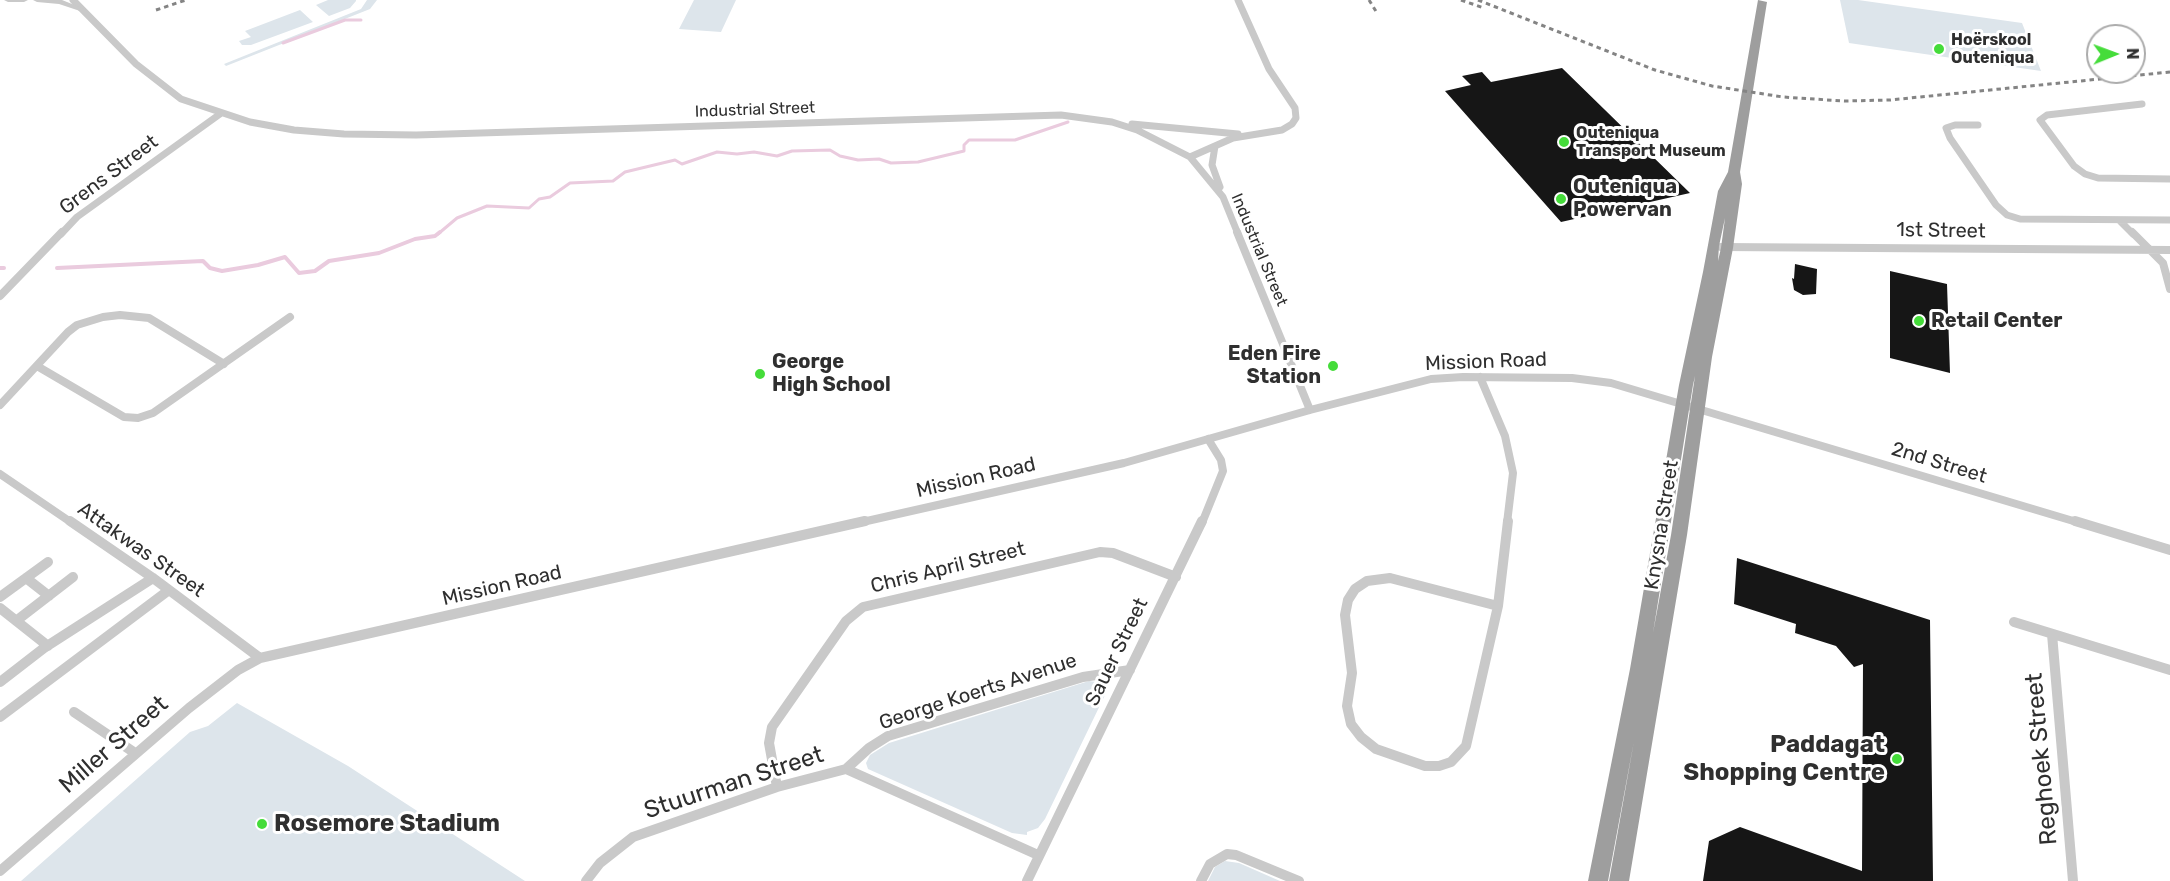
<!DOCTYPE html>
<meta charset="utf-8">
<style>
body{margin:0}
#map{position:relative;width:2170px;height:881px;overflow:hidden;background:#fff;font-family:Rubik,sans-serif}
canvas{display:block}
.north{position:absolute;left:2086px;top:24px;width:60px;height:60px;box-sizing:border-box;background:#fff;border:2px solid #acacac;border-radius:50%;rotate:89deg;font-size:16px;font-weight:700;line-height:24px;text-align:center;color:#2f2f2f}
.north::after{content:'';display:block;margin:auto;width:21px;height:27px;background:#45dc3a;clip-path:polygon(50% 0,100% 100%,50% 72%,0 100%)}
</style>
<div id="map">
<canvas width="2170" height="881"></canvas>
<div class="north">N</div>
</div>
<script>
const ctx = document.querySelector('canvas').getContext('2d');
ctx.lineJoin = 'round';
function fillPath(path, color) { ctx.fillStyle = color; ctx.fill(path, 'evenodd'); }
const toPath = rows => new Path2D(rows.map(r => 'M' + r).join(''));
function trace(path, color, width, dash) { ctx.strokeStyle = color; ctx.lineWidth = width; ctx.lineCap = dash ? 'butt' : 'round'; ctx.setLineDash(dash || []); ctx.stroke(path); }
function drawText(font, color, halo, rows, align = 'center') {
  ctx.font = font + ' Rubik,sans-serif'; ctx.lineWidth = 6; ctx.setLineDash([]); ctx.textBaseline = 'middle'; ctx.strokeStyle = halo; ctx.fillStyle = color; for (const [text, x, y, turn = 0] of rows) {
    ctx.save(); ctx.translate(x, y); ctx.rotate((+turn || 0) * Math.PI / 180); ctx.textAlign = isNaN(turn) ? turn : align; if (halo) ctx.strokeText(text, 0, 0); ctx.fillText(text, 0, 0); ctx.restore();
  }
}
fillPath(toPath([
 [328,0,356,0,356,1,350,8,329,16,316,5],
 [367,0,377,0,370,9,226,66,224,64,361,9],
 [694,0,736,0,721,32,679,29],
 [1840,0,1858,0,2022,23,2041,71,1849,43],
 [300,10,313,22,251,45,242,45,239,41,251,37,245,31],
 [1089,681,1104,683,1107,686,1103,688,1105,695,1045,819,1038,828,1027,832,1027,835,1012,833,868,769,866,763,870,755,889,743],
 [237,703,348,766,525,881,21,881,190,732,208,726],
 [1225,861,1239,863,1280,881,1208,881,1215,867]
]), '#dde5eb');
trace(toPath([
 [283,43,345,20,361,20],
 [438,234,457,218,487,206,529,208,539,199,550,197,570,183,613,181,625,172,675,160,682,164,717,152,737,154,754,152,777,156,792,151,830,150,840,156,858,160,879,159,891,163,918,162,964,151,964,145,969,140,1015,140,1068,122]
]), '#eacbde', 3);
trace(toPath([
 [0,268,4,268],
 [57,268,203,261,210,268,222,271,258,265,285,257,299,273,315,271,329,261,379,253,415,239,435,236,440,232]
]), '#eacbde', 4);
fillPath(toPath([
 [1562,68,1690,193,1561,222,1445,91,1471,85,1462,76,1482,72,1491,82],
 [1795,264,1817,269,1816,294,1803,295,1794,290,1792,278,1794,279],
 [1890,271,1947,284,1950,373,1890,358],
 [1737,558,1930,620,1933,881,1703,881,1709,841,1740,827,1862,871,1863,664,1854,667,1836,646,1795,633,1796,624,1734,604]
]), '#161616');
trace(toPath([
 [73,0,136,64,181,99,250,122,294,130,344,134,416,135,1061,115,1112,122,1137,130,1190,157,1223,197,1238,234],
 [2142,104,2047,115,2040,120,2074,166,2085,174,2098,178,2170,179],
 [1132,124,1238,134],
 [1978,125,1955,125,1946,128,1950,138,1996,205,2007,215,2020,219,2170,220],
 [1215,146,1212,165,1220,187],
 [1190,157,1233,138,1282,130,1292,124,1296,118,1295,108,1269,69,1238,0],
 [2119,220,2133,234],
 [61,234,77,217,220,114]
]), '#c9c9c9', 7);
trace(toPath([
 [1237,232,1310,410],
 [2132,232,2163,263,2170,289],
 [1721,247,2170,250],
 [0,296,62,232],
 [37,366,124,417,138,418,153,413,290,317],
 [1480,377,1505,436,1513,473,1507,523],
 [0,405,68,332,77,325,103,317,120,315,149,318,224,364],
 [0,474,72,523],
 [858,523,1124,463,1310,410,1431,379,1463,377,1572,378,1611,383,2080,523],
 [1202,523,1223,471,1221,460,1208,439]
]), '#c9c9c9', 8);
trace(toPath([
 [70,521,153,578,260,658],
 [2075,521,2170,550],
 [26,578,49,596],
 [1390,578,1498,606,1466,746,1451,762,1439,766,1425,766,1376,749,1361,737,1351,724,1347,706,1352,673,1345,615,1348,600,1355,589,1367,581,1390,578],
 [0,597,48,562],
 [1498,606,1508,521],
 [0,608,48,646],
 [16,621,73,577],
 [2014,622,2170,670],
 [2052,634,2073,881],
 [0,682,44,648,153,578],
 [74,712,135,753],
 [0,717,169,590],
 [846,769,869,748,888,736,1083,677,1130,670],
 [777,787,769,743,772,727,846,621,863,607,1100,552,1113,553,1176,577],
 [0,871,189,708,238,670,260,658,865,521],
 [586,881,600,863,633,837,777,787,846,769,1038,855],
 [1027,881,1202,521],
 [1201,881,1210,864,1227,854,1236,855,1299,881]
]), '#c9c9c9', 10);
fillPath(toPath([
 [4,0,28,0,24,2,8,2,4,0],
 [33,0,62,0,87,10,83,12,59,4,37,2,33,0]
]), '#c9c9c9');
fillPath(toPath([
 [1758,0,1767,2,1740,172,1742,184,1733,248,1712,357,1687,535,1629,881,1609,881,1634,741,1608,881,1588,881,1630,669,1679,385,1703,272,1718,191,1728,172,1758,0],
 [1725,218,1721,248,1718,261,1719,246,1725,218],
 [1695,376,1671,535,1653,633,1693,385,1695,376]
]), '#9e9e9e');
trace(toPath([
 [1369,0,1377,13],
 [1461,0,1484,8],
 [1478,0,1655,70,1712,86,1783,97,1844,101,1890,100,2170,72],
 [156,10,186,0]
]), '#848484', 3, [4.5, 4]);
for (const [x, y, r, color] of [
 [1939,49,6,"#45dc3a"],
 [1564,142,6,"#45dc3a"],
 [1561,199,6,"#45dc3a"],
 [1919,321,6,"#45dc3a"],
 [1333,366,6,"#45dc3a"],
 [760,374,6,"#45dc3a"],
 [1897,759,6,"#45dc3a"],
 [262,824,6,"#45dc3a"]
]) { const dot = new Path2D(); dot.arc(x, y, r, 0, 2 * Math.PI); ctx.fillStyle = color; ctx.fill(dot); trace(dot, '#fff', 2); }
drawText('bold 16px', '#2f2f2f', '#fff', [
 ["Hoërskool",1951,40],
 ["Outeniqua",1951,58],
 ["Outeniqua",1576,133],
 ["Transport Museum",1576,151]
], 'left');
drawText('16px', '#2f2f2f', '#fff', [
 ["Industrial Street",755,110,-2],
 ["Industrial Street",1259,250,67]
]);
drawText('20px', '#2f2f2f', '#fff', [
 ["Grens Street",109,175,-37],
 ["1st Street",1941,231,1],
 ["Mission Road",1486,362,-2],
 ["2nd Street",1939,463,17],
 ["Mission Road",976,478,-13],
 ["Knysna Street",1662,525,-81],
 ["Attakwas Street",141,550,35],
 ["Chris April Street",948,568,-14],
 ["Mission Road",502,586,-13],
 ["Sauer Street",1117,652,-64],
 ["George Koerts Avenue",978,692,-18]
]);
drawText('bold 20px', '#2f2f2f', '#fff', [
 ["Outeniqua",1573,187],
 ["Powervan",1573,210],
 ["Retail Center",1931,321],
 ["Eden Fire",1321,354,"right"],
 ["Station",1321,377,"right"],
 ["George",772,362],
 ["High School",772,385]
], 'left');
drawText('24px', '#2f2f2f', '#fff', [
 ["Miller Street",114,745,-41],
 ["Reghoek Street",2042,759,-95],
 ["Stuurman Street",734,783,-18]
]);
drawText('bold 24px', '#2f2f2f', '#fff', [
 ["Paddagat",1885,745],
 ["Shopping Centre",1885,773],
 ["Rosemore Stadium",274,824,"left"]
], 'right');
</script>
